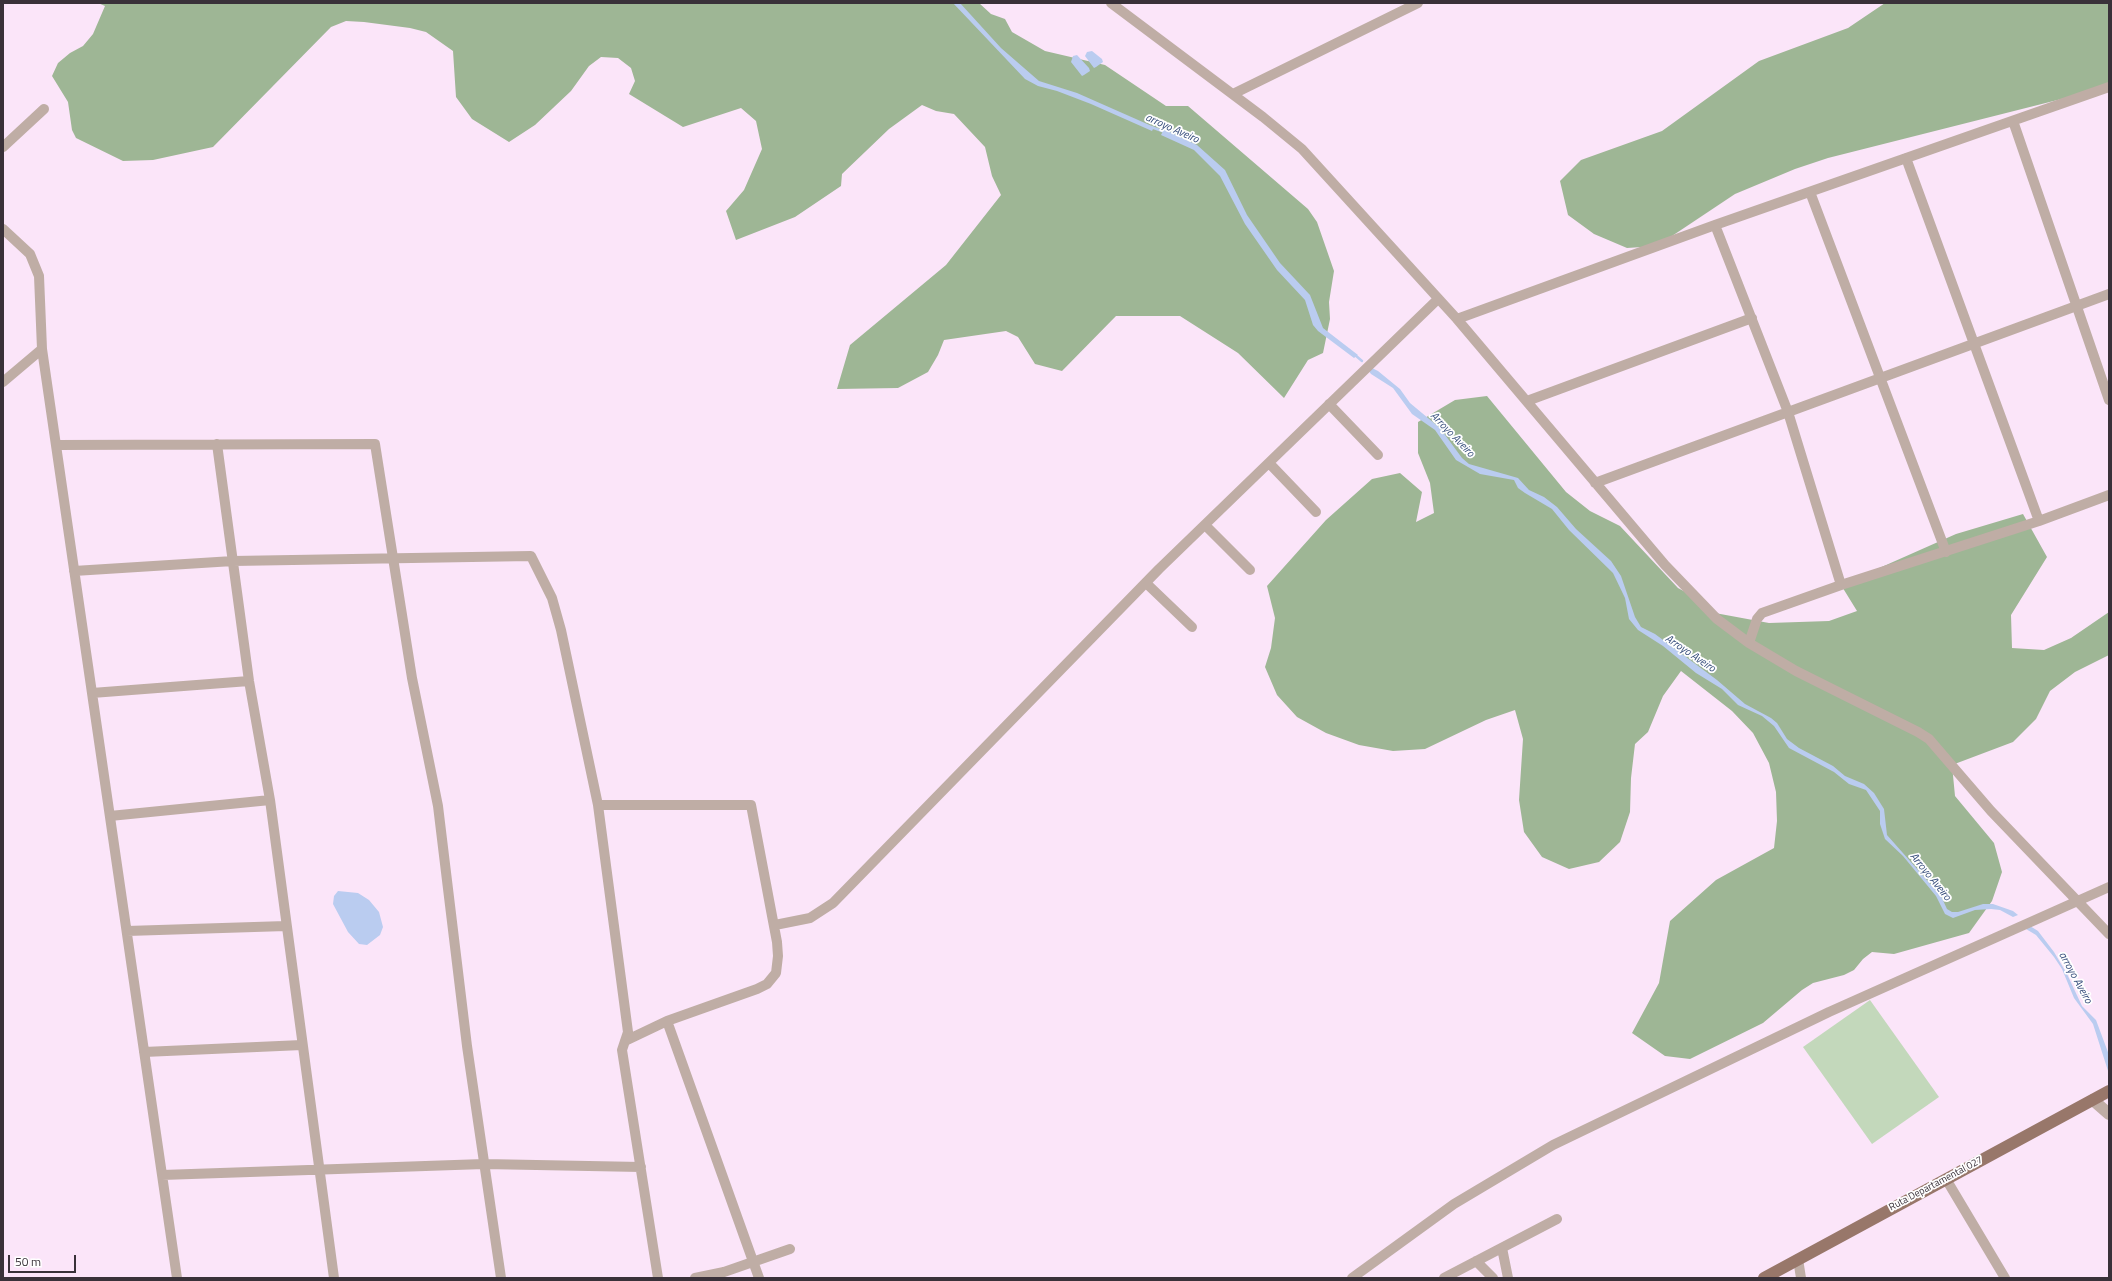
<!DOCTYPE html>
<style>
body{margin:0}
#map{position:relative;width:2112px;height:1281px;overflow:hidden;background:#fbe5f9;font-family:"Titillium Web",sans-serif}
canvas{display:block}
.frame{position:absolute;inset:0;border:4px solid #393139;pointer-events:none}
.scale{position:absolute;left:8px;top:1255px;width:68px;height:18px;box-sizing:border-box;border:2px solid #393139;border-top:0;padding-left:5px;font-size:12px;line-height:14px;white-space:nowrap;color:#393139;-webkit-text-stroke:3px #fff;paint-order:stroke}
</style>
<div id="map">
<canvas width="2112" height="1281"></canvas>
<div class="frame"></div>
<div class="scale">50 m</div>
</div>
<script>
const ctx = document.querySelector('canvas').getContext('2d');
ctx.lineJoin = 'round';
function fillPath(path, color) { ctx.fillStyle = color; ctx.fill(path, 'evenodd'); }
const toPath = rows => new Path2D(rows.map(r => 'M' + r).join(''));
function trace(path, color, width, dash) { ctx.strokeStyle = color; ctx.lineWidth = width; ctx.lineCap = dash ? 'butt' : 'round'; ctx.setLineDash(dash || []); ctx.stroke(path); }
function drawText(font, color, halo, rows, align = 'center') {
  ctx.font = font + ' "Titillium Web",sans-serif'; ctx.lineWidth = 3.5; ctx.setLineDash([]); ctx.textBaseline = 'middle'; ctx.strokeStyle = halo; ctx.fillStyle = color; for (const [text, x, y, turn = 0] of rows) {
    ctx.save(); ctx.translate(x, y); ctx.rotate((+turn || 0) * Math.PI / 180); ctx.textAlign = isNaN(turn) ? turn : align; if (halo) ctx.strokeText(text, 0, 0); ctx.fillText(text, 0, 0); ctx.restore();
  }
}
fillPath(toPath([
 [1870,1000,1939,1097,1872,1144,1803,1047]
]), '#c3d8bb');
fillPath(toPath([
 [98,3,979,3,991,14,1005,19,1012,32,1045,51,1105,65,1166,106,1188,106,1308,209,1317,222,1334,271,1329,302,1330,319,1323,353,1308,360,1284,398,1238,353,1180,316,1116,316,1062,371,1035,364,1018,337,1006,331,944,340,938,355,928,372,898,388,837,389,850,345,946,265,1001,195,992,176,985,147,954,114,936,111,922,105,889,129,842,174,841,186,795,217,736,240,726,211,744,190,762,149,756,121,741,108,683,127,629,94,635,81,631,68,618,58,601,57,589,66,571,91,535,125,509,142,472,119,456,97,453,51,426,32,410,28,364,22,346,21,331,27,213,147,153,160,123,161,76,138,72,130,68,102,52,76,58,63,70,53,83,46,93,34,105,6],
 [1885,3,2109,3,2109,87,1828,158,1795,169,1735,194,1657,246,1627,248,1594,234,1568,215,1560,181,1581,160,1662,131,1759,61,1848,28],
 [1487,396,1566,492,1590,511,1620,526,1678,588,1704,602,1715,613,1769,623,1829,621,1857,611,1841,585,1956,534,2023,514,2047,557,2011,615,2012,648,2044,650,2071,638,2109,612,2109,655,2075,672,2050,691,2036,719,2013,742,1952,765,1955,796,1994,843,2002,872,1992,901,1969,933,1894,954,1872,952,1863,959,1854,970,1844,975,1813,983,1802,990,1763,1023,1690,1059,1665,1056,1632,1033,1659,983,1670,921,1716,880,1774,848,1777,821,1776,792,1769,763,1753,733,1732,711,1681,671,1663,696,1648,732,1635,744,1631,778,1630,812,1620,842,1599,862,1569,869,1542,857,1524,832,1519,800,1523,739,1515,710,1486,720,1425,749,1393,751,1359,745,1326,733,1297,717,1277,695,1265,667,1271,648,1275,618,1267,586,1326,520,1372,479,1400,473,1422,492,1416,522,1434,513,1430,483,1418,453,1418,422,1455,400]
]), '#9eb695');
fillPath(toPath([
 [953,3,960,3,1001,48,1039,81,1077,93,1154,127,1152,131,1091,104,1057,91,1038,86,1025,79],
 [1092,51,1102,59,1103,62,1096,67,1094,68,1085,56,1087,52],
 [1077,55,1089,68,1090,71,1084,75,1082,76,1071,62,1073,56],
 [1164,129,1197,145,1225,170,1247,215,1280,263,1310,295,1323,328,1358,355,1354,358,1318,331,1313,325,1305,300,1277,270,1245,224,1220,176,1194,150,1161,135],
 [1370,367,1378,371,1400,389,1410,403,1440,428,1462,458,1469,464,1518,478,1529,490,1544,497,1557,507,1576,529,1611,561,1621,576,1635,617,1641,627,1655,634,1717,680,1745,704,1771,718,1777,723,1787,739,1799,748,1833,766,1845,776,1864,784,1874,793,1884,809,1887,835,1941,896,1947,909,1952,912,1958,912,1983,904,1993,904,2013,911,2018,915,2013,917,2000,910,1991,909,1975,910,1953,918,1945,914,1936,896,1903,856,1885,839,1880,824,1880,811,1866,790,1849,784,1834,772,1789,748,1774,726,1762,716,1738,705,1722,689,1696,673,1663,646,1638,630,1629,619,1625,598,1613,573,1569,530,1552,509,1525,493,1518,488,1514,480,1480,474,1456,460,1435,430,1412,414,1393,388,1371,374,1368,370],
 [338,891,358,893,369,900,379,912,383,927,380,935,367,945,359,944,348,932,333,904,334,896],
 [2030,926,2038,931,2054,952,2067,974,2082,1006,2096,1020,2109,1055,2109,1074,2093,1024,2074,998,2062,969,2054,957,2036,935,2026,929]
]), '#baccf0');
trace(toPath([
 [1151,127,1165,132],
 [1355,355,1362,361]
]), '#baccf0', 2.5);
trace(toPath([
 [1111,3,1263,117,1302,149,1457,319,1665,565,1717,619,1749,643,1796,671,1918,732,1929,739,1991,811,2109,934],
 [1233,94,1418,3],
 [2013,121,2109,400],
 [3,147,44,109],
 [1906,158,2039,521],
 [1810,192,1946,552],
 [1715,225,1788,412,1841,585],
 [3,229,30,254,39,276,42,349,177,1278],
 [1457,319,1715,225,2109,87],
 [3,382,42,349],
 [1527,401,1752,318],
 [1329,404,1378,455],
 [217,444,249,681,270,800,334,1278],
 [56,445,375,444,412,678,438,806,467,1046,501,1278],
 [1269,463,1316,512],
 [1595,483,2109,294],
 [1205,525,1250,570],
 [74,571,233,561,531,556,552,598,561,630,598,805,628,1032,622,1050,658,1278],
 [1146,583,1192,627],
 [1749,643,1757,619,1762,613,1841,585,2039,521,2109,495],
 [92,693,249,681],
 [598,805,751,805,777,942,778,956,776,973,767,984,757,989,667,1021,625,1041],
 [110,816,270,800],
 [775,925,810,918,833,903,1159,569,1438,299],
 [127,931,286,926],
 [667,1021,759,1278],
 [144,1052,302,1045],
 [162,1175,484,1164,641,1167],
 [1946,1179,2005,1278],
 [1502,1248,1508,1278],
 [1798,1259,1801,1278],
 [1476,1261,1493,1278],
 [695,1278,724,1272,790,1249],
 [1352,1278,1454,1204,1553,1145,1829,1012,2109,887],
 [1444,1278,1557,1219]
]), '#bfada5', 10);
trace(toPath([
 [2093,1100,2109,1114]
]), '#bfada5', 12);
trace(toPath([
 [1764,1278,2109,1091]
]), '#98776a', 12);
drawText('10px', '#393139', '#fff', [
 ["Ruta Departamental 027",1936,1184,-28]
]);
drawText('italic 11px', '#344b7a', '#fff', [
 ["arroyo Aveiro",1172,129,24],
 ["Arroyo Aveiro",1452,435,46],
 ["Arroyo Aveiro",1690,654,34],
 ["Arroyo Aveiro",1930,877,51],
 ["arroyo Aveiro",2075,978,61]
]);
</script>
